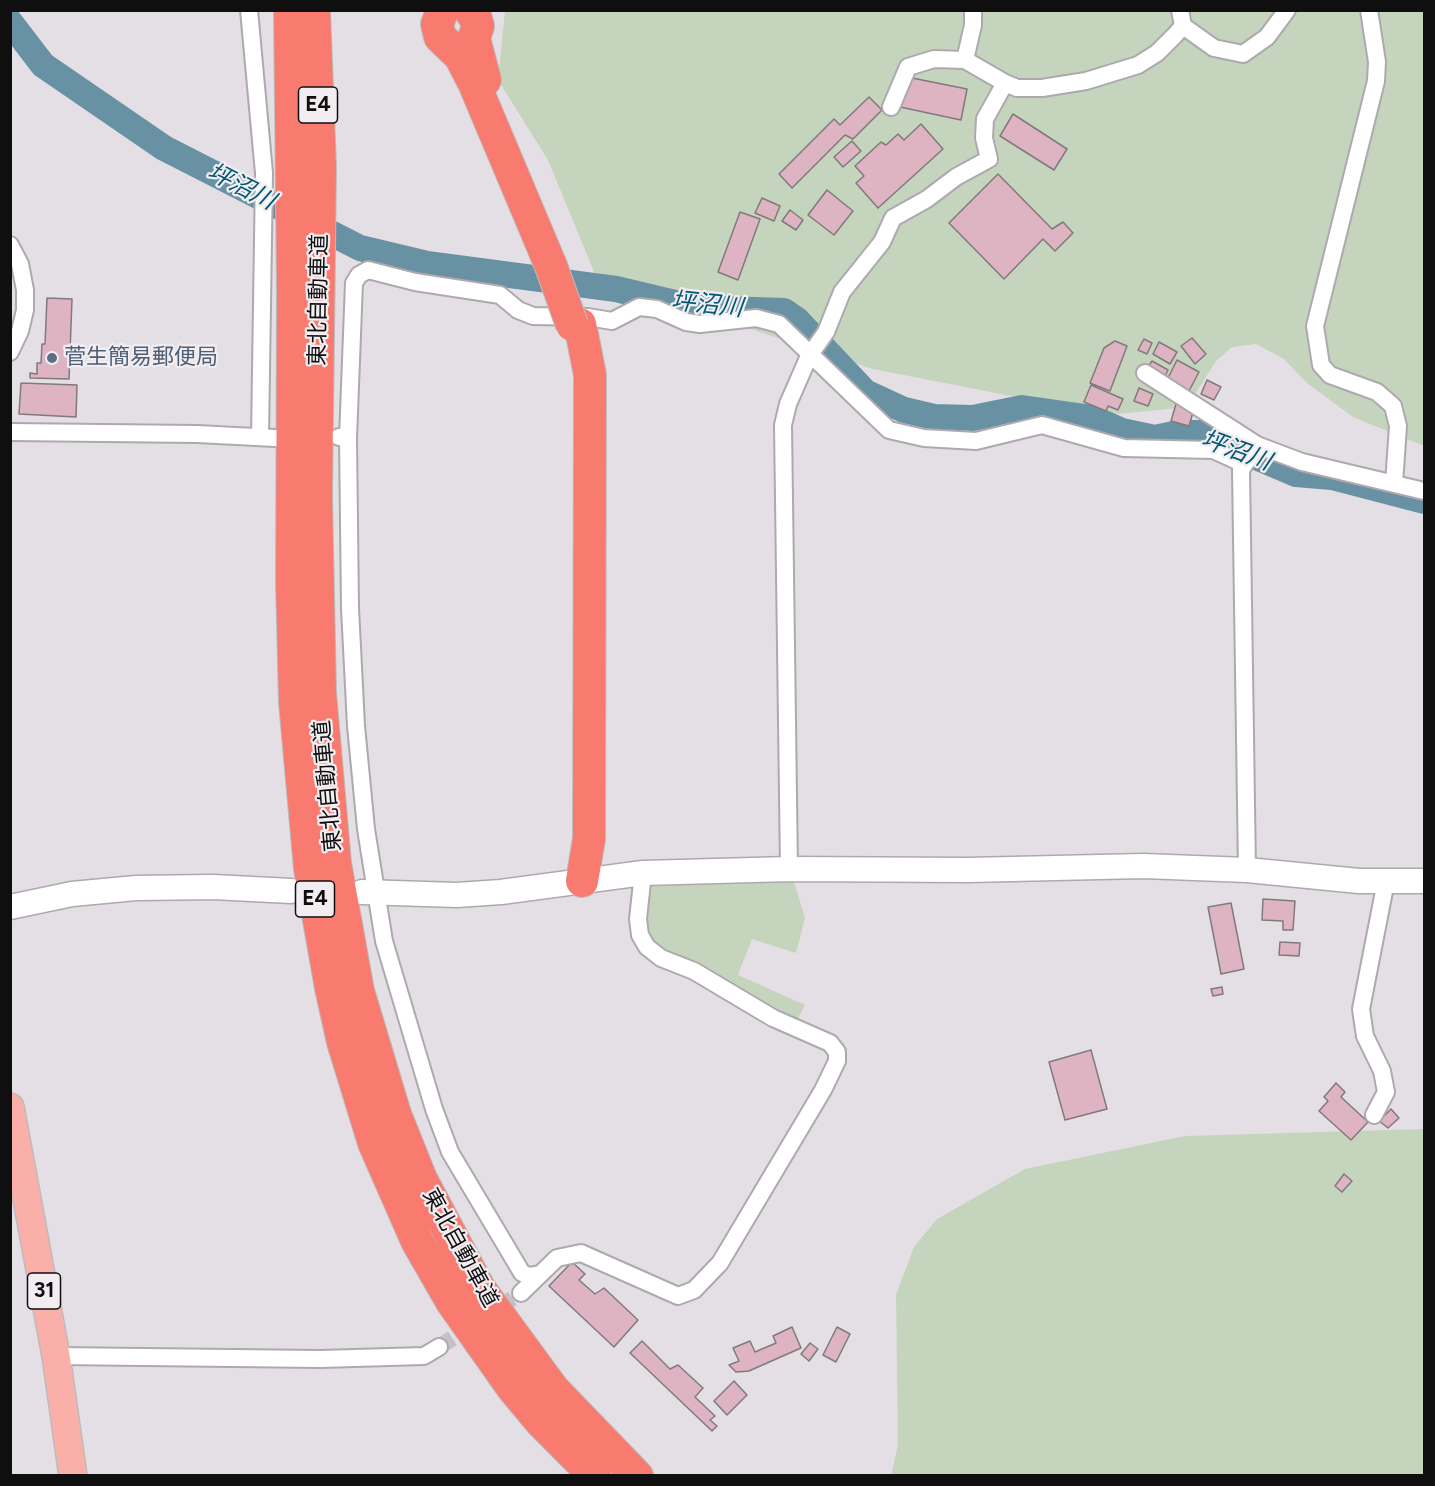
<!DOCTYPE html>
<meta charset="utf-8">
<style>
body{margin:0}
#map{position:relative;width:1435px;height:1486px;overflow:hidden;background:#e4dfe4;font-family:Figtree,sans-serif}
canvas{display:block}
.frame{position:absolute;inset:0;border:12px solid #100f10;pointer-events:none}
</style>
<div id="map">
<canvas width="1435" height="1486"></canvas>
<div class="frame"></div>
</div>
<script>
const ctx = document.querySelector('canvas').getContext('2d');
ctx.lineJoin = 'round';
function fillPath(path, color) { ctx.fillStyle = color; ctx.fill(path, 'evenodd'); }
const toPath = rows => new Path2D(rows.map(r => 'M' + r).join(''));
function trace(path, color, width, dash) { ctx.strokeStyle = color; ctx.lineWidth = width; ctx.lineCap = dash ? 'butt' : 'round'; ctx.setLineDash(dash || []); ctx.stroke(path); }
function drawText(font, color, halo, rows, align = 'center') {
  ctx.font = font + ' Figtree,"Noto Sans JP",sans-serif'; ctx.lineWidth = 4.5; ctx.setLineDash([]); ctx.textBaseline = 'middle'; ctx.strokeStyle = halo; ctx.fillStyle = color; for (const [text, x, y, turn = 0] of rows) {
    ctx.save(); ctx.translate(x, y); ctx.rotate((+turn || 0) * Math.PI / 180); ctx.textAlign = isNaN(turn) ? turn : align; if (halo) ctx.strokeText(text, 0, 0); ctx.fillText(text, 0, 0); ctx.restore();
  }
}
fillPath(toPath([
 [505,11,1424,11,1424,446,1353,417,1307,383,1284,359,1256,344,1232,347,1216,361,1187,407,1108,415,873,369,597,279,548,160,498,80],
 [741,882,794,882,805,918,796,953,752,939,738,975,805,1005,796,1022,659,948,648,935,646,905,652,886],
 [1424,1129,1424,1475,891,1476,898,1445,896,1295,914,1247,937,1219,1025,1169,1185,1136]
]), '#c5d4bd');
trace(toPath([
 [10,22,43,65,164,148,360,248,427,264,616,289,696,308,784,311,797,320,865,392,904,410,934,417,973,418,1022,408,1092,418,1122,431,1155,438,1178,433,1200,433,1296,474,1332,477,1424,501]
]), '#6892a4', 26);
const building = toPath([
 [907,77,967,89,961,120,900,107,907,77],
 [869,97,882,110,853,139,845,135,792,188,779,174,834,119,840,125,869,97],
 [1013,114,1067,149,1054,170,1000,136,1013,114],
 [921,124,943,149,878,208,856,183,864,176,855,166,881,142,886,145,898,134,904,140,921,124],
 [852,141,861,151,843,167,834,157,852,141],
 [998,174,1052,229,1063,222,1073,233,1055,251,1043,239,1004,279,949,223,998,174],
 [827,190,853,211,834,235,808,215,827,190],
 [762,198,780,206,774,221,755,213,762,198],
 [790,210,803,220,796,230,782,221,790,210],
 [740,212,760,219,738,280,718,272,740,212],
 [47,298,72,299,69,379,30,378,30,373,37,374,37,363,41,363,42,344,45,344,47,298],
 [1192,338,1206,354,1195,364,1181,346,1192,338],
 [1144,339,1152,343,1147,354,1138,350,1144,339],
 [1115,341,1127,346,1110,391,1090,383,1104,348,1115,341],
 [1159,342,1177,352,1170,364,1153,354,1159,342],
 [1177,360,1199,372,1189,391,1167,380,1177,360],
 [1152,361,1168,370,1164,378,1147,369,1152,361],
 [1207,380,1221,387,1214,400,1201,394,1207,380],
 [21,383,77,385,76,417,19,414,21,383],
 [1091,385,1123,399,1118,410,1108,406,1106,411,1084,402,1091,385],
 [1139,388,1153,394,1148,406,1134,401,1139,388],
 [1176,404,1194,409,1189,426,1171,421,1176,404],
 [1263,899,1295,901,1293,930,1283,930,1283,921,1262,920,1263,899],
 [1231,903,1244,969,1221,974,1208,907,1231,903],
 [1280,942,1300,943,1299,956,1279,955,1280,942],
 [1222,987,1223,994,1213,996,1211,989,1222,987],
 [1091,1050,1107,1109,1065,1120,1049,1062,1091,1050],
 [1336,1083,1345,1092,1341,1097,1368,1122,1351,1140,1319,1111,1328,1101,1324,1097,1336,1083],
 [1391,1109,1399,1118,1388,1128,1379,1121,1391,1109],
 [1344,1174,1352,1181,1342,1192,1335,1186,1344,1174],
 [572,1262,585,1274,579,1280,595,1294,604,1288,638,1320,614,1347,549,1286,572,1262],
 [792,1327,801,1348,749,1371,736,1372,729,1365,739,1361,733,1348,750,1341,755,1352,776,1343,773,1336,792,1327],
 [837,1327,850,1334,836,1362,823,1355,837,1327],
 [642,1341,670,1369,678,1365,703,1388,695,1397,715,1416,710,1420,717,1426,712,1431,630,1353,642,1341],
 [810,1343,818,1349,809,1361,801,1354,810,1343],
 [734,1381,747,1395,727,1415,714,1401,734,1381]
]);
fillPath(building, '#deb3c2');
trace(building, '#807a7c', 1.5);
trace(toPath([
 [439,1347,521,1293]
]), '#c4c0c4', 16, [16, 8]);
const street = toPath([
 [249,10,264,173,260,437],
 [973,10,973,25,965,60,1005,83],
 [1369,10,1377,62,1376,81,1315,326,1321,365,1330,375,1377,392,1393,406,1398,426,1394,484],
 [1183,26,1214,48,1243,54,1267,37,1287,10],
 [891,107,908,67,934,59,965,60],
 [10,245,20,264,25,290,25,310,20,331,10,352],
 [1145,373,1257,445],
 [10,432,197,434,275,438],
 [339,437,348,438,354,283,359,275,368,270,415,282,500,295,518,310,533,316,588,317,612,321,639,307,657,309,686,322,700,324,756,318,779,324,889,430,924,438,976,441,1042,425,1124,448,1213,450,1244,464],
 [348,438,350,608,356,726,366,829,384,941,434,1109,450,1152,522,1273,529,1276,540,1274],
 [789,869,783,425,788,404,809,356,826,332,842,292,882,242,893,218,927,199,956,177,989,159,984,138,985,119,1005,83,1017,88,1042,88,1086,81,1138,65,1157,53,1175,35,1183,26,1180,10],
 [1247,870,1241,470,1257,445,1302,462,1424,491],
 [1374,1115,1386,1092,1382,1071,1365,1036,1361,1009,1386,881],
 [521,1293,557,1258,581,1253,678,1296,694,1290,720,1263,823,1090,837,1061,837,1052,830,1043,773,1018,694,971,661,958,647,947,640,935,638,919,643,873],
 [56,1356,320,1359,424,1356,439,1347]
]);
const secondary = toPath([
 [362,892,457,895,501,892,643,873,789,869,968,870,1143,866,1247,870,1359,881,1424,881],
 [10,907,72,894,136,888,213,887,291,891]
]);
const primary = toPath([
 [10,1107,56,1356,73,1476]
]);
const highway = toPath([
 [290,10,293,293,292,583,295,702,310,869,331,988,343,1042,374,1143,417,1241,452,1302,512,1387,542,1423,595,1476],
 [314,10,320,167,316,497,320,693,335,863,358,991,395,1114,421,1179,479,1288,553,1389,637,1476],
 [443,10,437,24,440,37,460,56,474,83,551,266],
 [470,10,476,19,478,26,474,38,485,80],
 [580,324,590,375,589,839,582,881]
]);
trace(street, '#ada9ae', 20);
trace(secondary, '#ada9ae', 27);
trace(primary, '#bcbcbc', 30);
trace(highway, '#bcbcbc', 34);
trace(street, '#fff', 16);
trace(secondary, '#fff', 24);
trace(primary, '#fbafa9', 27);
trace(highway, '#f97a6f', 32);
const highwayBridge = toPath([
 [551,266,572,325]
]);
trace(highwayBridge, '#bcbcbc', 34, []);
trace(highwayBridge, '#f97a6f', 32);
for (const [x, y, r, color] of [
 [52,358,6,"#5c6f8a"]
]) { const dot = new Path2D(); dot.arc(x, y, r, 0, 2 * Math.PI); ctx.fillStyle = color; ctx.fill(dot); trace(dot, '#f1edf1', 2); }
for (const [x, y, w] of [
 [318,105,39],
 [315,899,39],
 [44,1291,33]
]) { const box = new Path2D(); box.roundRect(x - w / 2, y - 18, w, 36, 4.5); ctx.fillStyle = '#f1edf1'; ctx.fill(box); trace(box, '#100f10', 1.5); }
drawText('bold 21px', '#100f10', null, [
 ["E4",318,105],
 ["E4",315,899],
 ["31",44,1291]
]);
drawText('22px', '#100f10', '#f1edf1', [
 ["東北自動車道",319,300,-89],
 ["東北自動車道",328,786,-95],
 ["東北自動車道",460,1248,61]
]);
drawText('22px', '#4e5e75', '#f1edf1', [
 ["菅生簡易郵便局",64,358]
], 'left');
drawText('italic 24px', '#005974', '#f1edf1', [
 ["坪沼川",241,187,27],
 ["坪沼川",707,305,6],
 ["坪沼川",1236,451,20]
]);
</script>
